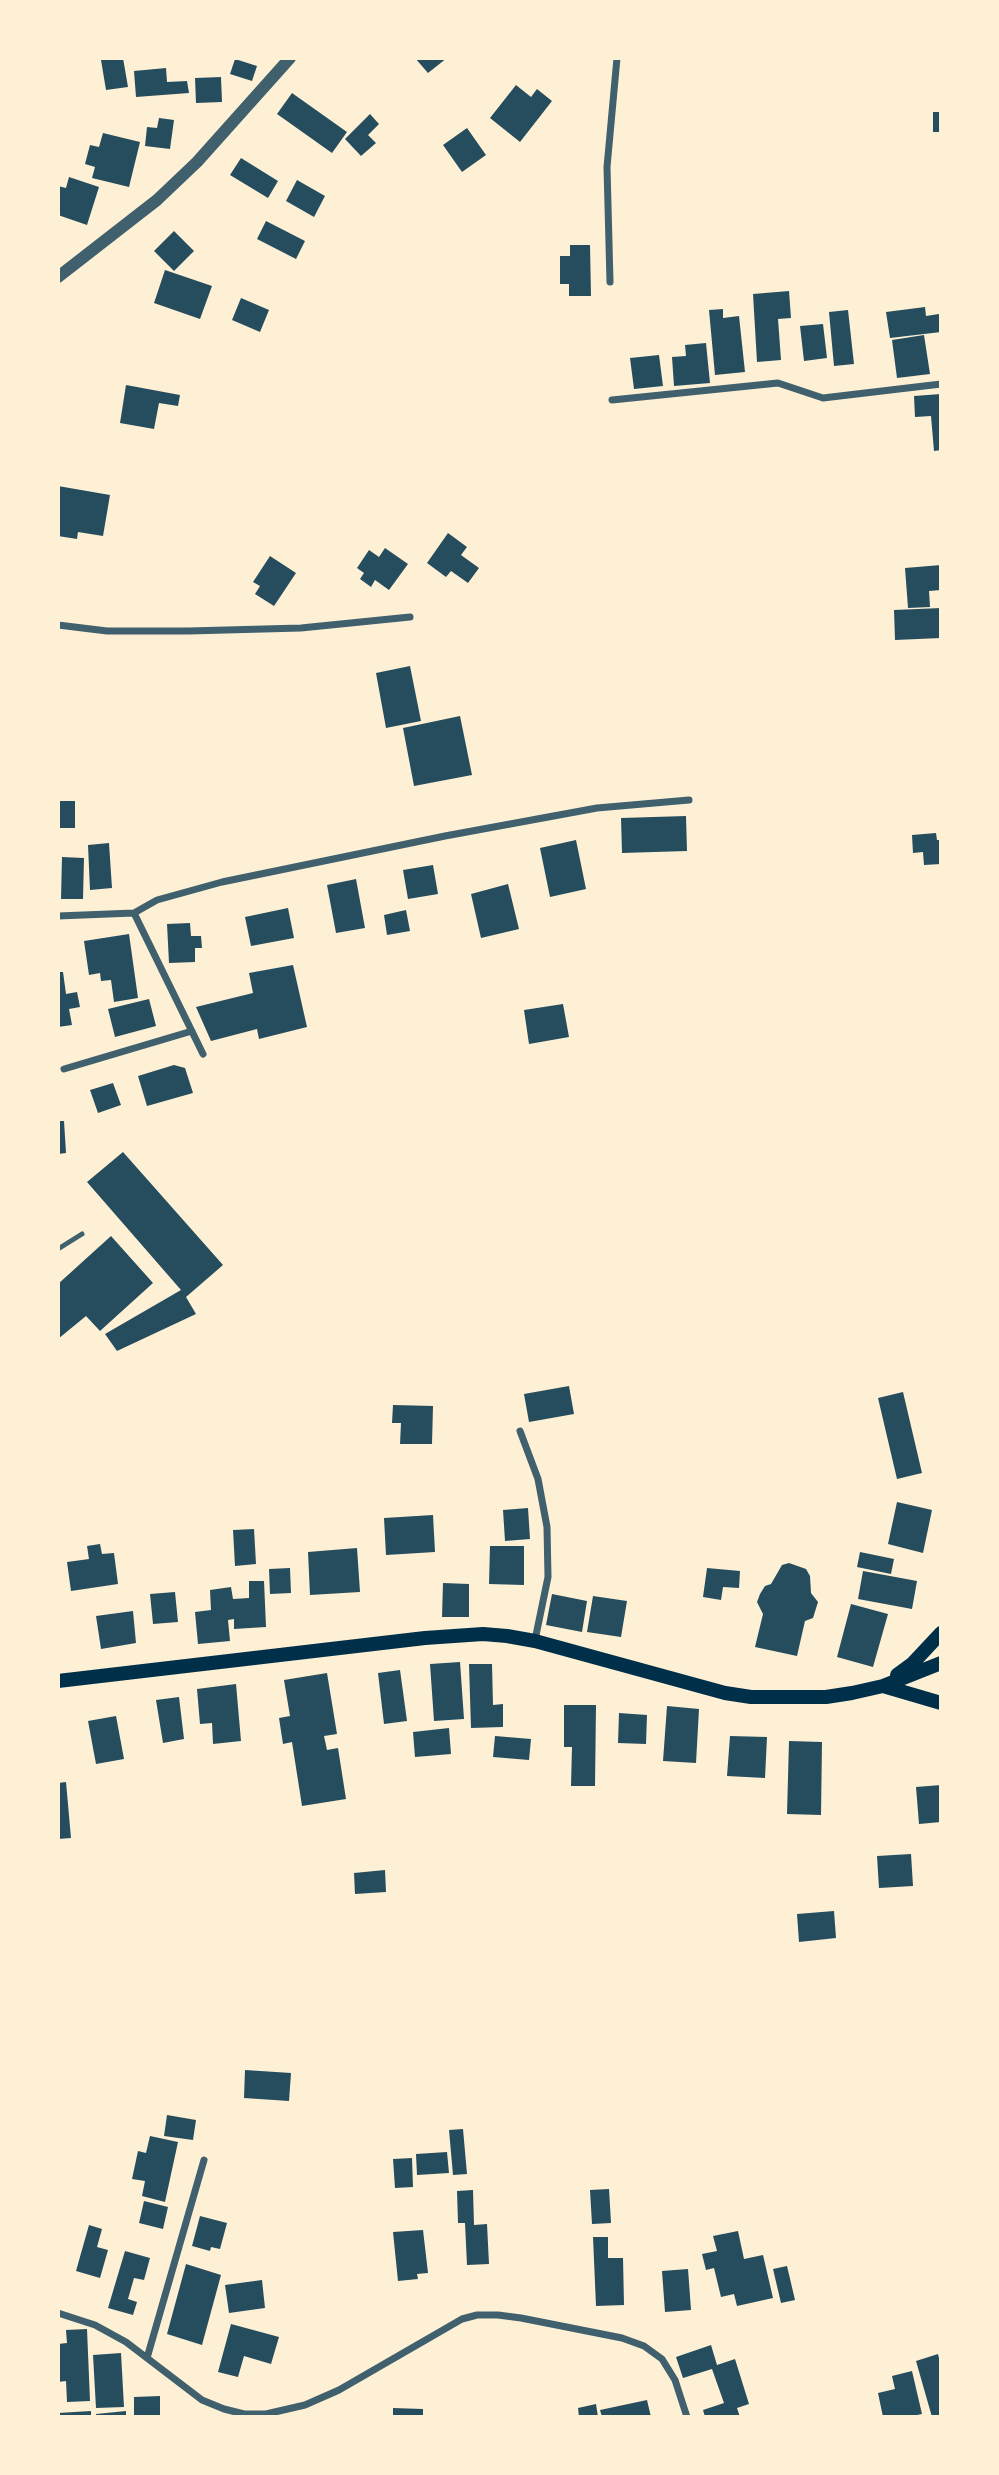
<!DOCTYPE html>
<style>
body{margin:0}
#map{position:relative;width:999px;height:2475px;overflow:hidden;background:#fdf0d5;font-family:Montserrat,sans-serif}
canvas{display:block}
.frame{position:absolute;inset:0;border:60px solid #fdf0d5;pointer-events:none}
</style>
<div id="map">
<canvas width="999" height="2475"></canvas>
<div class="frame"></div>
</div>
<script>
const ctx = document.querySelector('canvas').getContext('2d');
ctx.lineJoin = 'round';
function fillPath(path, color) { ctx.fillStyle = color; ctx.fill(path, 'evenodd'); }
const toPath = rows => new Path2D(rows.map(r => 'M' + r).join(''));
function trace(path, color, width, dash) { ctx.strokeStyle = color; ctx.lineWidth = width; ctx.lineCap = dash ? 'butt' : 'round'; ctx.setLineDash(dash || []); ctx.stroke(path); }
fillPath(toPath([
 [123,58,128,87,106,90,101,60],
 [415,58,447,58,428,73],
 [235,59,257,66,252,81,230,74],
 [166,68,167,82,187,81,189,93,136,97,134,71],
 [221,77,222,102,196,103,195,78],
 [516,85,531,97,537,89,552,101,520,142,490,118],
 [292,93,347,132,332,153,277,114],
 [933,112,941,112,941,132,933,132],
 [370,114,379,124,368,135,376,143,361,156,345,139],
 [159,118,174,120,170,149,145,146,147,127,157,128],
 [467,128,486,155,462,172,443,145],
 [103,133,140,142,129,187,92,178,95,167,85,164,90,145,99,147],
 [241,158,278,181,268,198,230,175],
 [69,177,99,187,87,225,58,215,58,186,66,188],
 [297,180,325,196,314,217,286,201],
 [266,221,305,241,296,259,257,239],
 [174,231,194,251,174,271,154,251],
 [570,245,590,245,591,296,569,296,569,284,560,284,560,256,570,256],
 [165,270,212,286,200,319,154,303],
 [789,291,791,318,778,319,781,360,757,362,753,294],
 [241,298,269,310,260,332,232,320],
 [925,307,926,316,939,314,941,332,890,338,886,312],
 [723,309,723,318,739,316,745,372,715,375,709,310],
 [848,310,854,364,834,366,829,312],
 [823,324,827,358,804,361,800,326],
 [924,335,930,374,897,378,892,340],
 [706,343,710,383,674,386,672,357,686,356,685,345],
 [659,355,663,386,634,389,630,358],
 [126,385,180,395,178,406,159,403,154,429,120,423],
 [941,394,941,450,934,451,931,416,915,417,914,396],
 [58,486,110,495,103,536,78,532,77,539,58,536],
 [448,533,467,547,461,555,479,568,468,583,451,571,446,577,427,563],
 [385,548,408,564,389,590,375,580,371,587,360,579,364,573,357,568,369,550,379,557],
 [270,556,296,573,274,606,255,594,260,586,253,582],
 [941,565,941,590,929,591,930,607,908,608,905,568],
 [941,608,941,638,895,640,894,610],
 [410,666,421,721,386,728,376,673],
 [460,716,472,775,414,786,403,728],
 [58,801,75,801,75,828,58,828],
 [686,816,687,851,622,853,621,818],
 [936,833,937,840,941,840,941,864,924,865,923,852,913,853,912,835],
 [576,840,586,889,550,897,540,848],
 [109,843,112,888,90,890,88,845],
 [62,857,84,858,83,899,61,899],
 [433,865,438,894,408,899,403,870],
 [356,879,365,928,336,933,327,885],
 [508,884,519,929,481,938,471,894],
 [288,908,294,938,251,946,245,917],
 [406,910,410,931,387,935,384,915],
 [190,923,191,936,201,936,202,948,195,948,195,962,169,963,167,924],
 [129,934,138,998,114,1002,111,980,101,981,100,973,89,975,84,941],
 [293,965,307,1027,259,1039,257,1029,211,1041,196,1007,253,993,249,973],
 [58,972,63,972,66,994,77,992,80,1007,69,1009,72,1025,58,1027],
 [149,999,156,1026,115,1037,108,1009],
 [563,1004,569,1037,529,1044,524,1010],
 [174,1065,185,1068,193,1093,147,1106,138,1076],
 [113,1083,121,1105,98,1113,90,1090],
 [58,1121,64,1121,66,1153,58,1154],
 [123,1152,223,1265,186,1297,196,1314,117,1351,105,1334,181,1290,87,1182],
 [111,1236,153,1283,100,1331,86,1316,58,1339,58,1284],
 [569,1386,574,1414,529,1422,524,1394],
 [903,1392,922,1473,897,1479,878,1398],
 [393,1405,433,1406,432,1444,400,1444,401,1423,392,1423],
 [897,1502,932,1510,923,1553,888,1544],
 [528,1508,530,1539,505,1541,503,1510],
 [433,1515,435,1552,386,1555,384,1518],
 [254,1529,256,1564,235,1566,233,1530],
 [100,1544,102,1554,114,1553,118,1584,71,1591,67,1562,89,1559,87,1546],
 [490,1546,524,1546,524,1585,489,1584],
 [357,1548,360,1592,310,1595,308,1552],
 [860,1552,894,1559,891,1574,857,1567],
 [789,1563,806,1569,810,1576,811,1593,818,1602,813,1618,805,1621,797,1656,755,1647,763,1614,757,1602,760,1594,765,1586,771,1584,782,1565],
 [290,1568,291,1593,270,1594,269,1569],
 [707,1568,740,1571,739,1588,723,1587,721,1600,703,1597],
 [863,1571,917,1581,912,1609,858,1599],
 [249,1581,264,1581,266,1627,234,1629,234,1619,228,1620,230,1641,198,1644,195,1612,211,1610,210,1590,231,1587,233,1599,249,1598],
 [443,1583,469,1584,469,1617,442,1617],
 [175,1592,178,1622,153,1624,150,1594],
 [552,1594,587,1601,582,1632,546,1625],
 [593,1596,627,1601,621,1637,587,1632],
 [851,1604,888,1614,873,1667,837,1657],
 [133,1611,136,1643,101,1649,96,1616],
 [460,1662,464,1719,434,1721,430,1664],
 [469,1664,492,1664,493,1705,503,1704,503,1727,471,1728],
 [400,1670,407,1721,384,1724,378,1673],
 [327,1673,337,1734,324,1736,327,1750,338,1748,346,1799,302,1806,292,1742,283,1744,279,1718,290,1716,284,1680],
 [236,1684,241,1741,213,1744,212,1723,200,1724,197,1689],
 [179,1697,184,1739,163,1743,156,1700],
 [564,1705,596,1705,595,1786,571,1786,572,1747,564,1747],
 [667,1706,699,1709,696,1763,663,1761],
 [619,1713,647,1715,646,1744,618,1743],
 [116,1716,124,1759,96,1764,88,1721],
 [449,1728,451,1754,415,1757,413,1732],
 [495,1736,531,1739,529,1760,493,1757],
 [730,1736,767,1737,765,1778,727,1776],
 [789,1741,822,1742,821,1815,787,1814],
 [66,1782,71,1838,58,1839,58,1783],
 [941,1785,941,1822,919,1824,916,1787],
 [911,1854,913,1886,879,1888,877,1856],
 [385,1870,386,1892,355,1894,354,1873],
 [834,1911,836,1938,799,1942,797,1914],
 [245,2070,291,2073,289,2101,244,2098],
 [167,2115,196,2120,193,2140,164,2136],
 [463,2129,467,2174,453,2175,449,2130],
 [150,2136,178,2142,165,2202,142,2196,145,2181,132,2179,138,2151,146,2153],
 [447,2152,449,2173,417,2175,416,2154],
 [412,2158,413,2187,395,2188,393,2159],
 [609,2189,611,2223,592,2224,590,2190],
 [473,2190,474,2225,487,2224,489,2264,467,2265,465,2223,458,2223,457,2191],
 [144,2201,168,2207,163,2229,139,2223],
 [200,2216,227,2223,220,2249,211,2247,210,2251,192,2246],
 [89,2225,102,2229,97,2247,108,2250,100,2278,76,2271],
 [423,2230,428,2273,417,2274,418,2279,398,2281,393,2232],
 [738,2231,744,2259,763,2255,773,2298,737,2306,734,2294,721,2297,714,2268,706,2270,702,2254,717,2251,713,2236],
 [593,2237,608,2237,608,2258,623,2258,624,2305,596,2306],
 [125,2251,150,2258,144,2280,134,2278,128,2299,137,2302,133,2315,108,2308],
 [186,2264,221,2275,202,2345,167,2334],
 [787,2266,795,2300,781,2303,773,2269],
 [688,2269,691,2310,665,2312,662,2271],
 [262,2280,265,2308,229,2313,225,2285],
 [231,2324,279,2337,271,2364,244,2356,238,2377,218,2372],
 [87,2329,90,2401,67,2402,66,2381,58,2382,58,2344,67,2343,66,2330],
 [711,2345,717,2365,735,2359,749,2404,737,2408,740,2417,705,2417,703,2410,724,2403,712,2369,683,2378,676,2357],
 [121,2353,124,2407,96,2408,93,2355],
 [938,2354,941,2366,941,2417,932,2417,916,2361],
 [912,2371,922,2414,907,2417,883,2417,878,2393,895,2389,892,2376],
 [160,2396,160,2417,134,2417,134,2397],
 [647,2400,651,2417,602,2417,600,2410],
 [596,2404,598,2417,579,2417,578,2408],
 [393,2408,423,2409,423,2417,393,2417],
 [91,2411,91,2417,58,2417,58,2413],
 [126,2411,126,2417,96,2417,96,2414]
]), '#264d5e');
trace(toPath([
 [58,1249,82,1234]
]), '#3f606c', 5);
trace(toPath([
 [610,282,607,167,617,58],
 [612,400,778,383,823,398,941,384],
 [58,625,107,631,189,631,301,628,410,617],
 [134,913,203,1054],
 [58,916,134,913,157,900,222,882,445,836,597,808,689,800],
 [64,1069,192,1031],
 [520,1431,538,1479,547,1527,548,1577,535,1640],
 [58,2313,95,2325,126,2342,202,2400,224,2409,244,2414,266,2414,305,2405,339,2390,462,2319,477,2315,498,2315,521,2318,622,2338,644,2346,662,2359,675,2380,687,2417],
 [147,2358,204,2160]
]), '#3f606c', 7);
trace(toPath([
 [58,277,157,200,197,162,290,58]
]), '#3f606c', 12);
trace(toPath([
 [897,1675,912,1664,941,1633],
 [58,1681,425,1638,483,1634,507,1636,535,1641,725,1693,751,1697,826,1697,852,1693,883,1686,941,1663],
 [883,1686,941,1703]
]), '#003049', 14);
</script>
